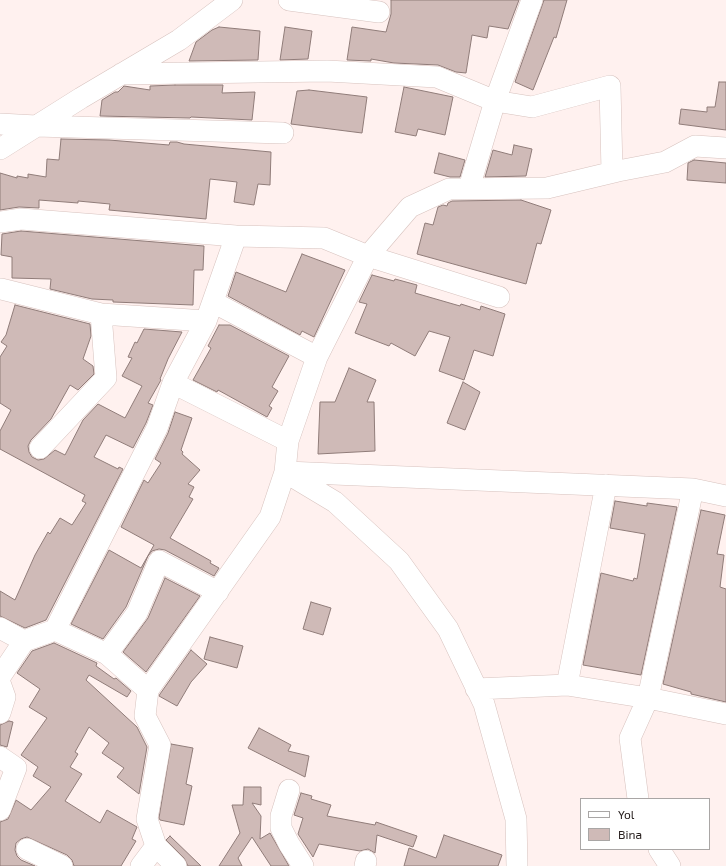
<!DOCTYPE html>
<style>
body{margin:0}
#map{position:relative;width:726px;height:866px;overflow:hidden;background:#fff1ef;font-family:"Exo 2",sans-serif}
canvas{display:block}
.legend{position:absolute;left:580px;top:798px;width:130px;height:52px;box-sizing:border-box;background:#fff;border:1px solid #a9a6a5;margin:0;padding:5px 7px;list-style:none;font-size:12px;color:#28201f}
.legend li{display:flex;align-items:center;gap:8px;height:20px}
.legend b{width:20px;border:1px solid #a9a6a5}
</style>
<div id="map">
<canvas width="726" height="866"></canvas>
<ul class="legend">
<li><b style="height:5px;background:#fff"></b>Yol</li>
<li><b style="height:11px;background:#cfbab7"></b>Bina</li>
</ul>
</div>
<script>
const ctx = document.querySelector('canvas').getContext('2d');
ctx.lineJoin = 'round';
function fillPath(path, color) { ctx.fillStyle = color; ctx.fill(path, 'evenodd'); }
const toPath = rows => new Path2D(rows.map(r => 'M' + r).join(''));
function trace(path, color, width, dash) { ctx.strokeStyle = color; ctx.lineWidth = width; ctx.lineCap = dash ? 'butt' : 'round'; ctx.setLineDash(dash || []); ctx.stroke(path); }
const building = toPath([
 [391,0,519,0,508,29,489,26,487,38,472,35,466,73,456,72,438,65,394,63,371,59,371,61,347,60,352,27,386,32,391,14,391,0],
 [544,0,567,0,556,38,554,37,533,90,515,82,544,0],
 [219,27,260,31,258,60,189,61,196,42,212,30,219,27],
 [285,27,312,31,308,59,280,60,285,27],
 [719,82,726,82,726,130,679,124,681,109,707,112,707,107,715,107,719,82],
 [175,85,223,85,222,93,255,92,252,120,191,117,190,118,100,116,102,100,115,92,118,92,124,86,150,90,150,86,175,85],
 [404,87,453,97,445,135,418,129,416,136,395,132,404,87],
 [309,90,367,97,362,133,291,124,297,91,309,90],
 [61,139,109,140,169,145,170,142,177,142,184,144,271,152,270,185,258,184,254,205,234,202,237,182,210,179,206,219,109,210,110,204,78,201,78,203,39,200,39,208,19,207,0,210,0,173,17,178,17,176,28,178,28,174,46,177,47,159,59,160,61,139],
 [514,145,532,149,526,176,485,177,493,150,512,155,514,145],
 [439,153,465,160,460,177,450,177,434,173,439,153],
 [694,160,726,163,726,183,687,180,688,163,694,160],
 [521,200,551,210,541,244,537,243,526,284,417,254,425,223,433,225,438,207,443,205,447,206,448,203,452,201,521,200],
 [21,231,204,246,203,270,194,270,193,305,113,302,113,300,92,299,50,289,51,279,12,278,12,257,1,255,2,234,21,231],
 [302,254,345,270,314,337,302,331,300,335,228,296,236,272,286,292,302,254],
 [372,275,394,281,395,279,417,285,415,293,460,306,461,304,480,310,481,306,505,314,493,356,474,350,464,380,439,371,450,337,429,331,415,356,391,343,389,346,355,333,367,304,359,302,372,275],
 [15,305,90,324,91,336,83,359,93,366,94,374,78,390,70,385,51,419,31,440,28,446,29,452,32,457,38,460,44,459,55,450,65,455,83,420,98,404,125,418,142,386,122,376,132,358,128,357,135,342,137,343,144,329,182,332,168,359,160,379,161,380,148,403,153,405,146,423,133,448,106,435,94,457,118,469,119,467,123,469,46,620,25,628,0,616,0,591,15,600,35,555,48,532,50,534,60,518,72,525,86,503,82,501,85,495,0,449,0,431,11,410,0,403,0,357,7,346,1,342,6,335,15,305],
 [219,325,230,325,289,356,272,387,278,391,269,406,272,408,267,417,218,390,217,392,193,380,211,348,208,346,219,325],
 [349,368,376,380,367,402,374,402,375,451,318,454,320,402,335,402,349,368],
 [463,382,480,392,465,430,447,423,463,382],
 [175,412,192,418,181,450,183,452,182,454,200,470,188,484,194,487,189,497,193,499,170,538,211,561,210,563,219,568,214,576,165,550,159,549,152,551,148,556,126,607,103,639,71,624,109,550,141,568,154,545,121,527,144,480,148,483,161,463,155,459,168,433,175,412],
 [615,501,647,506,647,503,677,507,641,675,583,665,601,573,633,581,634,578,637,579,645,534,610,528,615,501],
 [701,510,725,515,717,554,724,555,720,587,726,589,726,702,691,694,691,692,663,684,701,510],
 [165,578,200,596,146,672,123,652,148,618,165,578],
 [311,602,331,608,323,635,303,629,311,602],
 [210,637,243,646,237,668,204,659,210,637],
 [54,643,97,663,96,666,114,679,116,678,131,691,127,697,89,675,86,680,137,727,147,747,139,794,117,777,124,768,102,753,109,743,89,727,75,752,78,754,70,767,82,774,65,801,100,823,107,810,137,827,132,839,136,841,121,866,74,866,72,860,67,855,27,837,21,839,16,843,15,850,17,856,21,860,35,866,0,866,0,822,8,819,16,800,31,810,51,787,33,776,38,767,21,755,47,718,29,707,40,689,17,673,32,651,54,643],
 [191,650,207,664,191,682,177,706,159,696,160,694,191,650],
 [9,721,13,722,7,747,0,745,0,725,9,721],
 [259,728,291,745,288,751,309,756,305,777,248,748,259,728],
 [171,744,193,748,186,784,192,786,184,825,160,820,159,818,171,744],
 [244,787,261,787,261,805,252,803,261,816,260,839,270,833,289,866,271,866,252,837,238,858,242,866,219,866,240,833,232,805,243,805,244,787],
 [301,793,312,796,311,799,331,805,327,816,375,825,376,822,417,836,413,847,377,835,375,853,368,849,360,851,319,844,313,857,298,834,303,818,294,815,301,793],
 [444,835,502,855,498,866,404,866,409,848,436,858,444,835],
 [170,836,201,866,188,866,184,858,166,840,170,836]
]);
fillPath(building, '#cfbab7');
trace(building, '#907c79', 1);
const minor = toPath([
 [289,0,379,12],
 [532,0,495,101,532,107,610,86,612,172],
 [121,74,327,71,437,77,495,101,469,188],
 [0,124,36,126,283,133],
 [0,149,81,98,179,40,232,0],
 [0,222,21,219,236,236,324,238,368,256,499,297],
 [1,289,101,314,206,321],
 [213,302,317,357],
 [173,383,288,441],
 [40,448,106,378,101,314],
 [285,472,335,502,399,561,448,629,484,704,516,819,517,866],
 [286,472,693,489,726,496],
 [0,628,24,641,55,630,157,428,173,383,206,321,236,236],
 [55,630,107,654,148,690,145,716,160,745,147,819,156,846,176,866],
 [107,654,137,613,159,561,218,592],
 [0,677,24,641],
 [0,683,5,697,0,713],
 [567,685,606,485],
 [476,689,567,685,648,698,726,714],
 [148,690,270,517,285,472,288,441,317,357,368,256,410,207,449,189,547,188,618,171,665,162,695,146,726,148],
 [0,757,16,768,0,810],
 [289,790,281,816,281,828,289,844,303,866],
 [638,799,630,738,648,698,693,489],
 [27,849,62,866],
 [659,849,670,866],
 [141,866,156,846],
 [365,866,366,861]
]);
trace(minor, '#d7c2be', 22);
trace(minor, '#fff', 21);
</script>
